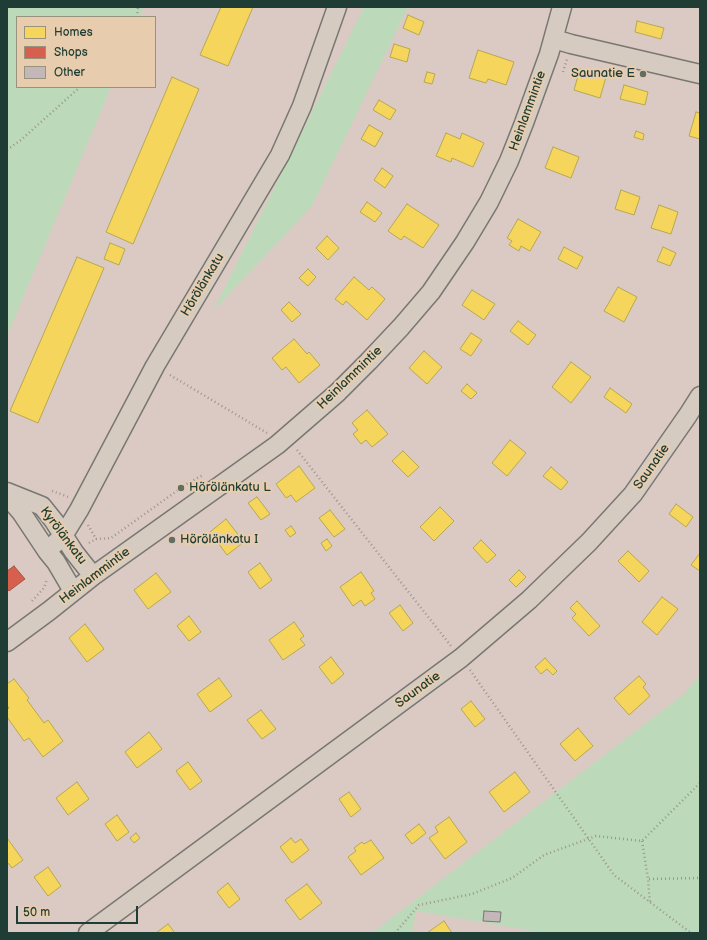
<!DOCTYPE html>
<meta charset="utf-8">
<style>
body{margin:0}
#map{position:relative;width:707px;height:940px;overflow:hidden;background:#dbcac3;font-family:"Balsamiq Sans",sans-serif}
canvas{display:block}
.frame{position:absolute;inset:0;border:8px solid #1f3d34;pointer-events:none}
.legend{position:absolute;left:16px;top:16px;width:140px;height:72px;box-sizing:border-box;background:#e7cdae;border:1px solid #97937d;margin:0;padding:5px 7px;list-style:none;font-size:12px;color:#1f3d34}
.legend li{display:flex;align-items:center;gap:8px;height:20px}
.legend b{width:20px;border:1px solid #97937d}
.scale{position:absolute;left:16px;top:906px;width:122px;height:18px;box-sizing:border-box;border:2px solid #1f3d34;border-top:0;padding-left:5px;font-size:12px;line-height:14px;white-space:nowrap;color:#1f3d34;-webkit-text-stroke:3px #e7cdae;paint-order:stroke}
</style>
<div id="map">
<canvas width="707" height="940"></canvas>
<div class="frame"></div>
<ul class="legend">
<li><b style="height:11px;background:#f6d55c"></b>Homes</li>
<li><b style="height:11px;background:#d6604d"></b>Shops</li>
<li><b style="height:11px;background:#c4b7b9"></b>Other</li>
</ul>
<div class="scale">50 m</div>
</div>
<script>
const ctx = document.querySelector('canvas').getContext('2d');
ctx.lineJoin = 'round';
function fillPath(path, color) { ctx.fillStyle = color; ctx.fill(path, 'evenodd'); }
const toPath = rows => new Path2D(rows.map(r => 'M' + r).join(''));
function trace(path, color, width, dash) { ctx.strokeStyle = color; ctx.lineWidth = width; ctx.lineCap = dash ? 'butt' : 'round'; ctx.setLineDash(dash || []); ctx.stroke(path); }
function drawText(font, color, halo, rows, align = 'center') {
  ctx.font = font + ' "Balsamiq Sans",sans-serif'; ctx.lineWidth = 4; ctx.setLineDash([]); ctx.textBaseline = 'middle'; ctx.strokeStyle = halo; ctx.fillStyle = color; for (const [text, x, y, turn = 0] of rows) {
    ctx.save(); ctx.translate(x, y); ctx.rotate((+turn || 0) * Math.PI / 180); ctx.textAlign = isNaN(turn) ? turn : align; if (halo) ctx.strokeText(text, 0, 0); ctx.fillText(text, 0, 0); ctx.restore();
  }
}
fillPath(toPath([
 [7,7,144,7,140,17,17,17,17,87,111,87,7,336],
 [364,7,408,7,312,206,213,311],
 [700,675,700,933,545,933,416,911,412,933,372,933,684,694]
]), '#bcdaba');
const homes = toPath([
 [221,7,253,7,228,66,200,55,221,7],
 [408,15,424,22,419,35,403,28,408,15],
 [637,21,664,28,661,39,635,32,637,21],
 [394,44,410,49,407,62,390,57,394,44],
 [478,50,514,62,506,85,488,79,486,83,469,78,478,50],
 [580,69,606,77,600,98,574,90,580,69],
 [427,72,435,74,432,84,424,82,427,72],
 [172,77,199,89,133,244,106,232,172,77],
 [624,85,648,92,645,105,620,99,624,85],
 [379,100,396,110,390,120,373,110,379,100],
 [696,112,700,113,700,139,689,136,696,112],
 [369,125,383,133,375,147,361,139,369,125],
 [636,131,644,134,643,140,634,137,636,131],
 [446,133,460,139,462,133,484,143,473,167,452,158,451,162,436,156,446,133],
 [553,147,579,157,571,178,545,168,553,147],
 [382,168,393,176,385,188,374,180,382,168],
 [621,190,640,197,634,215,615,209,621,190],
 [367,202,382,213,375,222,360,212,367,202],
 [407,204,439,225,423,248,404,236,401,240,388,231,407,204],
 [659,205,678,212,671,234,651,228,659,205],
 [518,219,541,232,530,251,521,246,519,251,509,245,512,241,507,238,518,219],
 [327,236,339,248,328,260,316,248,327,236],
 [110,243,125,249,119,265,104,259,110,243],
 [564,247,583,257,577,269,558,259,564,247],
 [663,247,676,253,670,266,657,261,663,247],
 [77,257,104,268,38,423,10,411,77,257],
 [308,269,316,277,308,286,299,278,308,269],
 [354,277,369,290,372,287,385,299,367,320,346,301,343,305,335,299,354,277],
 [618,287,637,297,624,322,604,311,618,287],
 [472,290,495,304,484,320,462,305,472,290],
 [289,302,301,314,292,322,281,310,289,302],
 [518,321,536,335,528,345,510,331,518,321],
 [471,333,482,340,471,356,460,349,471,333],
 [294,339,307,354,309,352,320,365,299,383,286,367,282,370,272,358,294,339],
 [424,351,442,367,427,384,409,368,424,351],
 [571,362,591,377,571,403,552,387,571,362],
 [467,384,477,393,471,399,461,391,467,384],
 [610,388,632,404,626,413,604,397,610,388],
 [367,410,388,434,372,447,366,440,361,444,353,434,358,430,352,423,367,410],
 [510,440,526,453,507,476,492,463,510,440],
 [403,451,419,467,408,477,392,461,403,451],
 [299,466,315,488,296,502,291,495,286,498,276,484,299,466],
 [551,467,568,482,561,490,543,476,551,467],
 [257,497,270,514,261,520,248,503,257,497],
 [676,504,693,517,686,527,669,514,676,504],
 [440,507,454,521,434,541,420,527,440,507],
 [330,510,345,529,334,537,319,518,330,510],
 [226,519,244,542,227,555,210,532,226,519],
 [291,526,296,533,290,537,285,530,291,526],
 [327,539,332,546,326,551,321,543,327,539],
 [481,540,496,555,487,563,473,548,481,540],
 [628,551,649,571,639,582,618,561,628,551],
 [700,553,700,571,691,565,700,553],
 [260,563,272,580,260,589,248,572,260,563],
 [519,570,526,577,516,587,509,580,519,570],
 [361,572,374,591,371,593,375,599,365,606,361,600,353,606,340,587,361,572],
 [156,573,171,592,148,609,134,590,156,573],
 [662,597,678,609,657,635,642,622,662,597],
 [577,601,600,626,589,636,572,618,576,614,570,608,577,601],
 [400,605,413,623,403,631,389,613,400,605],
 [189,616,201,632,189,641,177,626,189,616],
 [294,622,304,636,300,639,305,645,283,660,269,640,294,622],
 [85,624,104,649,87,662,69,638,85,624],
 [331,657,344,674,332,684,319,667,331,657],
 [545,658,557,671,553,675,547,669,541,674,535,667,545,658],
 [639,676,646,684,643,687,650,696,629,715,614,698,639,676],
 [219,678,232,696,210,712,197,694,219,678],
 [14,679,29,698,27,700,44,723,48,720,63,741,43,757,29,738,24,741,7,717,7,710,9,708,7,705,7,684,14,679],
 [471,701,485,719,475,727,461,709,471,701],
 [261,710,276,729,262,739,247,720,261,710],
 [578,728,593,746,575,761,560,744,578,728],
 [149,732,162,749,137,768,125,752,149,732],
 [188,762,202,781,190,790,176,771,188,762],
 [515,772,530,792,504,812,489,792,515,772],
 [77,782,89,799,68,815,56,798,77,782],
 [349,792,361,809,351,817,339,799,349,792],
 [117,815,129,832,117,841,105,824,117,815],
 [449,817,467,842,445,859,429,838,438,832,435,827,449,817],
 [419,824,426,833,412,844,405,835,419,824],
 [136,833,140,838,134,843,130,838,136,833],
 [7,838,23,860,12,868,8,863,7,863,7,838],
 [291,838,295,843,301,839,309,850,292,863,280,847,291,838],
 [371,840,384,858,361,875,348,857,356,851,354,848,362,842,364,844,371,840],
 [48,867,61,886,48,896,34,877,48,867],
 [228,883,240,899,229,908,217,892,228,883],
 [307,884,322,903,300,920,285,900,307,884],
 [444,921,452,933,427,933,444,921],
 [168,924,175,933,156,933,168,924]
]);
fillPath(homes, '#f6d55c');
trace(homes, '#b6a750', 1);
const shops = toPath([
 [14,566,25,579,9,591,7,589,7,571,14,566]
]);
fillPath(shops, '#d6604d');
trace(shops, '#9f5646', 1);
const building = toPath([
 [484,911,501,912,500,922,483,921,484,911]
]);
fillPath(building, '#c4b7b9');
trace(building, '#797772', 1);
const minor = toPath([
 [554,39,571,44,700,74],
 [7,492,42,506,54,521,74,552,93,576],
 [7,496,21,512,47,551,56,562,73,591],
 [47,551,63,536,79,510,155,366,280,155,302,106,337,7],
 [7,642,49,611,93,576,277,445,337,393,369,361,401,327,431,292,465,242,489,202,509,161,524,123,549,54,562,7],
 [88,933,461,658,529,600,589,542,633,494,688,415,700,396]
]);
trace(minor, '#797772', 21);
trace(toPath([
 [137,17,138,7],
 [563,72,567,59],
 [7,150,21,140,80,87],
 [170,375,267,433],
 [297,450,451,646],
 [52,491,66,496,68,497],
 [88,525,96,539],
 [89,543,96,539,111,538,188,483,203,475],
 [32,601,44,588,47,579],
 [470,670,614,875,691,933],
 [642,841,648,879,650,903],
 [649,879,700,878],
 [395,933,419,905,472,894,512,878,544,855,596,836,642,841,700,783]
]), '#9a968e', 2.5, [1, 3]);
trace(minor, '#d5cbc1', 18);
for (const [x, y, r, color] of [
 [643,74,4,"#616e66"],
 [181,488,4,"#616e66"],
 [172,540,4,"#616e66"]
]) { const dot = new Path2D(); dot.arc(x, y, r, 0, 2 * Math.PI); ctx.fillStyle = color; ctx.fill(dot); trace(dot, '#e7cdae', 1.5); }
drawText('13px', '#1f3d34', '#e7cdae', [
 ["Saunatie E",635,74,"right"],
 ["Hörölänkatu L",189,488],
 ["Hörölänkatu I",180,540]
], 'left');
drawText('13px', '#1f3d34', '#e7cdae', [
 ["Heinlammintie",528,111,-70],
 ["Hörölänkatu",203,285,-59],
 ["Heinlammintie",350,378,-44],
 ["Saunatie",652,467,-55],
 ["Kyrölänkatu",63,536,53],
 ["Heinlammintie",95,576,-37],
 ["Saunatie",418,690,-36]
]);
</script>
